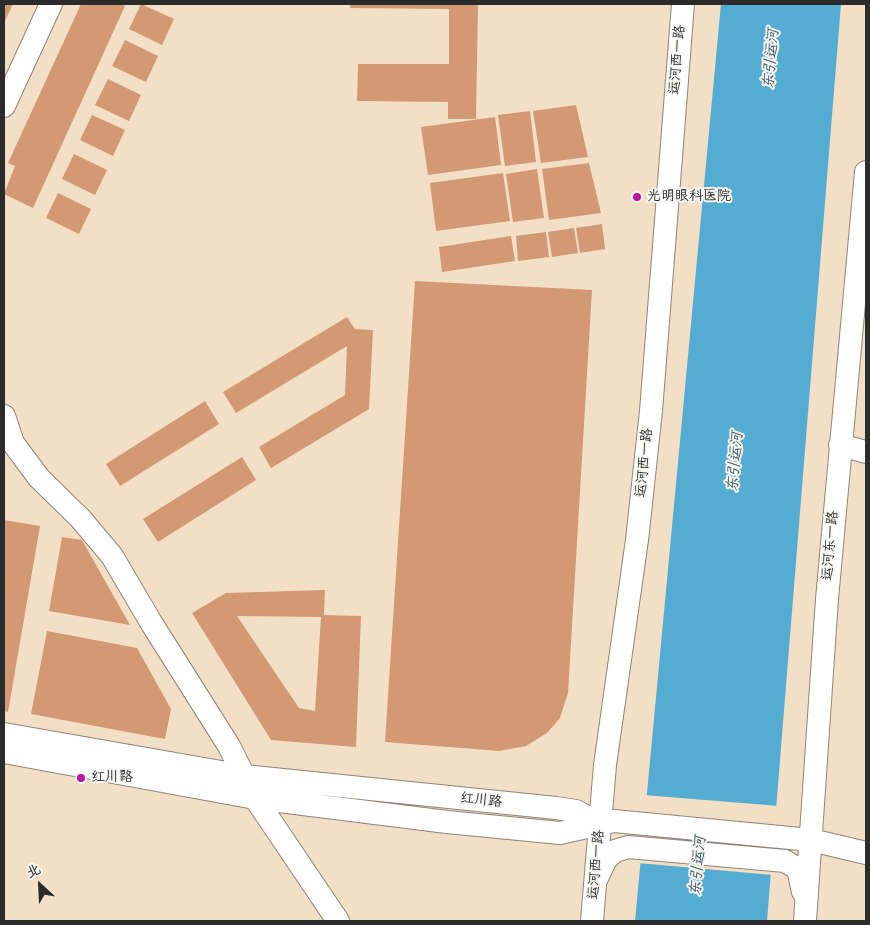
<!DOCTYPE html>
<meta charset="utf-8">
<style>
body{margin:0}
#map{position:relative;width:870px;height:925px;overflow:hidden;background:#f3dfc5;font-family:"Architects Daughter","LXGW WenKai TC",sans-serif}
canvas{display:block}
.frame{position:absolute;inset:0;border:5px solid #2b2b2b;pointer-events:none}
.north{position:absolute;left:15px;top:860px;width:50px;height:50px;-webkit-text-stroke:4px #f6f6f2;paint-order:stroke;rotate:335deg;font-size:14px;font-weight:700;line-height:20px;text-align:center;color:#2b2b2b}
.north::after{content:'';display:block;margin:auto;width:18px;height:22px;background:#2b2b2b;clip-path:polygon(50% 0,100% 100%,50% 72%,0 100%)}
</style>
<div id="map">
<canvas width="870" height="925"></canvas>
<div class="frame"></div>
<div class="north">北</div>
</div>
<script>
const ctx = document.querySelector('canvas').getContext('2d');
ctx.lineJoin = 'round';
function fillPath(path, color) { ctx.fillStyle = color; ctx.fill(path, 'evenodd'); }
const toPath = rows => new Path2D(rows.map(r => 'M' + r).join(''));
function trace(path, color, width, dash) { ctx.strokeStyle = color; ctx.lineWidth = width; ctx.lineCap = dash ? 'butt' : 'round'; ctx.setLineDash(dash || []); ctx.stroke(path); }
function drawText(font, color, halo, rows, align = 'center') {
  ctx.font = font + ' "Architects Daughter","LXGW WenKai TC",sans-serif'; ctx.lineWidth = 4; ctx.setLineDash([]); ctx.textBaseline = 'middle'; ctx.strokeStyle = halo; ctx.fillStyle = color; for (const [text, x, y, turn = 0] of rows) {
    ctx.save(); ctx.translate(x, y); ctx.rotate((+turn || 0) * Math.PI / 180); ctx.textAlign = isNaN(turn) ? turn : align; if (halo) ctx.strokeText(text, 0, 0); ctx.fillText(text, 0, 0); ctx.restore();
  }
}
fillPath(toPath([
 [721,4,841,4,767,921,635,921]
]), '#55acd2');
fillPath(toPath([
 [644,795,779,806,773,875,638,863]
]), '#f3dfc5');
fillPath(toPath([
 [4,4,13,4,4,23],
 [81,4,120,4,125,6,33,208,4,194,15,166,8,163],
 [141,4,174,19,162,45,129,29],
 [350,4,478,4,476,119,448,119,448,102,357,101,358,64,449,64,449,9,350,8],
 [125,40,158,56,146,82,112,66],
 [108,79,141,95,129,121,95,105],
 [576,105,588,157,541,163,533,111],
 [530,111,536,162,505,166,498,115],
 [92,115,125,130,113,156,80,140],
 [495,117,501,165,428,175,421,127],
 [74,154,107,170,95,195,62,179],
 [589,163,601,213,549,220,542,169],
 [537,169,544,218,513,222,506,174],
 [503,173,510,221,436,231,430,183],
 [58,193,91,209,79,234,46,218],
 [602,224,605,249,580,253,576,228],
 [574,228,578,253,552,257,548,232],
 [546,232,549,257,518,261,516,236],
 [511,236,515,261,442,272,439,247],
 [415,281,592,290,568,693,560,718,547,733,526,746,499,751,385,742],
 [347,317,355,329,373,330,369,409,271,468,259,447,345,395,347,346,236,413,223,392],
 [205,401,219,424,120,486,106,464],
 [242,457,256,480,158,542,143,519],
 [4,520,40,526,8,712,4,711],
 [62,537,82,540,130,625,49,611],
 [325,590,324,615,361,616,356,747,271,740,192,613,226,593],
 [237,616,321,617,315,711,299,708],
 [47,631,137,648,171,709,165,739,31,714]
]), '#d39974');
const minor = toPath([
 [4,106,51,4],
 [4,416,13,443,39,478,80,518,112,556,152,624,229,746,255,798,338,921],
 [840,445,866,452],
 [4,734,244,776,556,808,576,811,600,824],
 [4,752,255,798,447,822,560,833,614,821,811,840,866,853],
 [597,878,606,859,615,851,628,847,785,861,798,869,803,892],
 [592,921,605,765,637,540,651,411,683,4],
 [805,921,827,599,866,172]
]);
trace(minor, '#8f8578', 24);
trace(minor, '#fff', 22);
for (const [x, y, r, color] of [
 [637,197,5,"#b5179e"],
 [81,778,5,"#b5179e"]
]) { const dot = new Path2D(); dot.arc(x, y, r, 0, 2 * Math.PI); ctx.fillStyle = color; ctx.fill(dot); trace(dot, '#f6f6f2', 2); }
drawText('14px', '#2b2b2b', '#f6f6f2', [
 ["运河西一路",678,60,-85],
 ["运河西一路",645,463,-84],
 ["运河东一路",831,546,-85],
 ["红川路",481,801,6],
 ["运河西一路",597,865,-85]
]);
drawText('14px', '#2b2b2b', '#f6f6f2', [
 ["光明眼科医院",647,197],
 ["红川路",91,778]
], 'left');
drawText('italic 15px', '#3a5865', '#f6f6f2', [
 ["东引运河",772,59,-85],
 ["东引运河",736,462,-85],
 ["东引运河",699,866,-85]
]);
</script>
